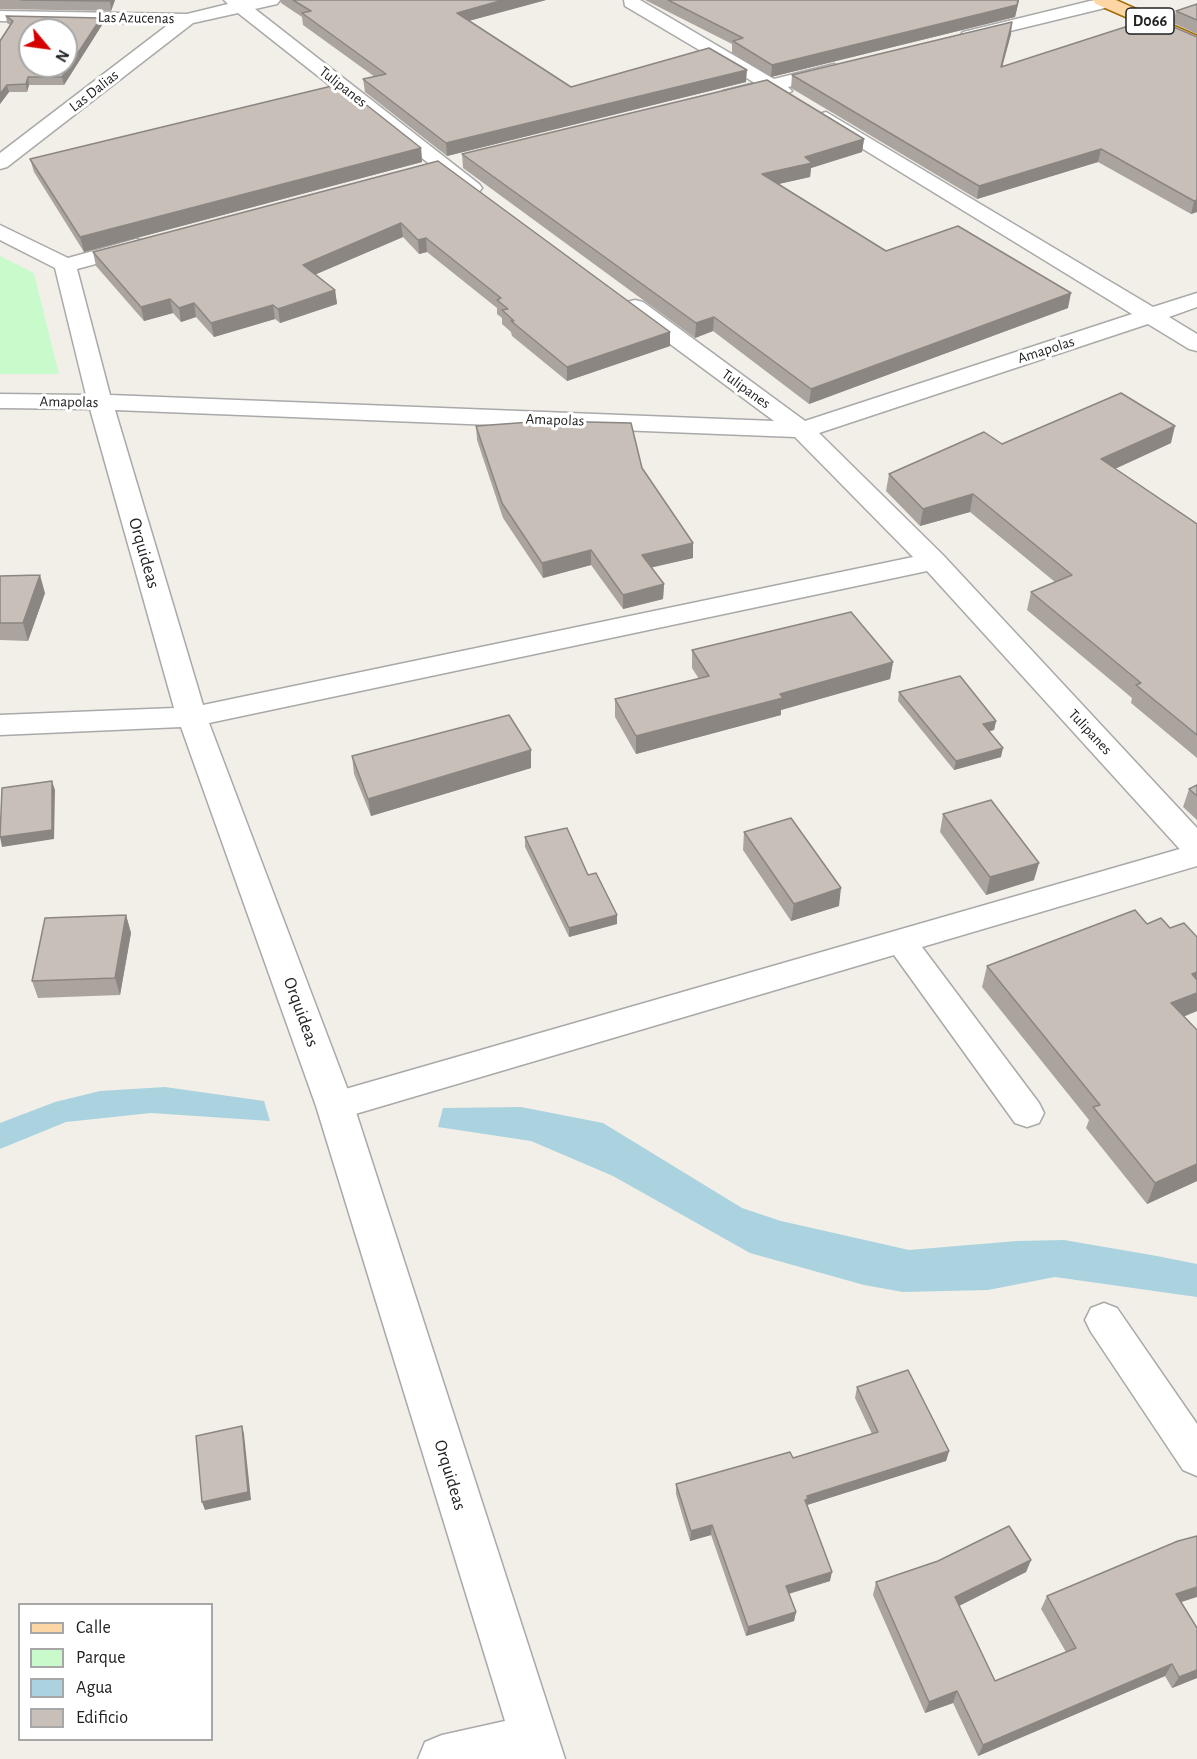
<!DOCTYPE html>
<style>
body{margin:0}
#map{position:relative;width:1197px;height:1759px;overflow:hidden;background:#f2efe9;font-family:"Alegreya Sans",sans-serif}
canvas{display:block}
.legend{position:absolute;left:18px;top:1603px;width:195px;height:138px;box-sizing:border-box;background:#fff;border:2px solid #a7a7a7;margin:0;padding:8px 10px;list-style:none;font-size:18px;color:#222}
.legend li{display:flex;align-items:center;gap:12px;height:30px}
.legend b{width:30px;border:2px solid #a7a7a7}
.north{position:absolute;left:18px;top:18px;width:60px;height:60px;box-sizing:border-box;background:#fff;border:2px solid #a7a7a7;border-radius:50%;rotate:119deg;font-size:16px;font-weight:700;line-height:24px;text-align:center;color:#222}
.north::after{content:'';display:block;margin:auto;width:21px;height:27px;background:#d40000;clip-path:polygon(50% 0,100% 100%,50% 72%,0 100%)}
</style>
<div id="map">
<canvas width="1197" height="1759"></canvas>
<ul class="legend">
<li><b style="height:8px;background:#fcd6a4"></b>Calle</li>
<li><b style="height:16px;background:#c8facc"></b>Parque</li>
<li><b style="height:16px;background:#aad3df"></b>Agua</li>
<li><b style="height:16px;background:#c7bfb8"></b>Edificio</li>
</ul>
<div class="north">N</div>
</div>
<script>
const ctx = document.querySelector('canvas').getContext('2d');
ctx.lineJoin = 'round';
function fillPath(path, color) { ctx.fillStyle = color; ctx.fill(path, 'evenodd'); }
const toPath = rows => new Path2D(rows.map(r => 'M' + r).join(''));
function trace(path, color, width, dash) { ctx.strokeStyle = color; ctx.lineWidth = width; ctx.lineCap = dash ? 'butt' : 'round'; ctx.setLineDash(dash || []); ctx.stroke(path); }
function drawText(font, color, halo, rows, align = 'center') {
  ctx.font = font + ' "Alegreya Sans",sans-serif'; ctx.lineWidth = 6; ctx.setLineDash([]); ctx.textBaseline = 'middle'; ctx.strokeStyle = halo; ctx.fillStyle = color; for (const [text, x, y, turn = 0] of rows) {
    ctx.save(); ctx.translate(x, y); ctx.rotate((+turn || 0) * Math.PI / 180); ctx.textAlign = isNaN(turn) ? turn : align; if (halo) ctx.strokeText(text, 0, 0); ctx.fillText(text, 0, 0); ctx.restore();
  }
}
fillPath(toPath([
 [0,256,34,273,59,374,0,374]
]), '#c8facc');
fillPath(toPath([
 [165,1087,264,1101,270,1121,151,1113,66,1122,0,1149,0,1123,55,1102,100,1091],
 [521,1107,603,1123,742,1208,781,1221,909,1250,1017,1241,1064,1240,1157,1256,1197,1264,1197,1297,1055,1277,988,1290,903,1292,864,1285,750,1253,613,1176,531,1141,438,1127,443,1108]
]), '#aad3df');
const lane = toPath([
 [1197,844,1197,866,922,947,1039,1103,1044,1113,1039,1123,1027,1127,1015,1123,894,955,335,1120,323,1116,318,1106,323,1096,335,1092,1197,844],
 [1104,1303,1117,1308,1197,1424,1197,1476,1183,1470,1091,1332,1085,1320,1091,1308,1104,1303]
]);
const street = toPath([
 [224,0,280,0,277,4,255,9,479,184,482,188,479,192,465,192,238,13,193,23,7,167,0,169,0,153,169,24,0,21,0,11,187,14,228,4,224,0],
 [624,0,640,0,774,79,834,64,843,70,841,74,788,87,792,91,782,97,769,91,730,101,723,99,720,95,723,91,755,83,625,6,624,0],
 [1094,0,1116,2,1113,6,969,41,960,36,963,32,1094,0],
 [826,112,1153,307,1197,293,1197,307,1169,317,1197,334,1197,351,1189,349,1148,324,819,433,943,555,1197,828,1197,859,1186,856,927,571,209,723,354,1106,565,1759,418,1759,425,1742,442,1735,505,1721,316,1106,181,727,0,735,0,715,174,708,90,409,0,408,0,394,86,395,55,268,0,240,0,225,68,258,136,239,144,241,147,246,144,251,77,269,110,395,774,421,627,312,624,307,627,302,635,300,643,302,805,421,1132,314,819,122,816,118,819,114,826,112],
 [115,410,795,437,913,557,203,705,115,410]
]);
const primary = toPath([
 [1093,0,1116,0,1197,36,1197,48,1096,4,1093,0]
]);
trace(lane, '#a9a9a9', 3);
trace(street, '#a9a9a9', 3);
trace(primary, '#a06b00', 3);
fillPath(lane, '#fff');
fillPath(street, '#fff');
fillPath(primary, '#fcd6a4');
fillPath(toPath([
 [0,0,115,0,111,11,0,9],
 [280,0,546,0,469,21,571,87,746,82,447,156,365,92,363,79,375,77,303,25,302,17,281,3],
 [645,0,1019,0,1015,17,771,77,732,53,732,44],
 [1197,4,1197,34,1173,23,1176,11],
 [6,16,102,25,64,85,29,85,27,92,9,92,0,104,0,41,10,25,7,23],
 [1011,34,1002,66,1197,37,1197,212,1191,214,1098,162,977,199,791,88,792,75],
 [864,139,862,152,811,168,810,177,778,184,886,251,1068,308,809,404,713,331,695,338,463,168,462,154],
 [421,148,422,162,84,252,34,172,30,159],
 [438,161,670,332,670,346,567,381,512,336,511,332,502,324,502,318,497,314,497,308,427,252,419,254,403,237,316,274,335,290,337,304,280,323,275,319,214,337,196,317,181,322,173,313,144,321,96,266,93,252],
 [476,426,642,468,693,543,693,558,651,567,664,584,663,599,623,609,591,565,543,578,503,518,477,440],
 [1171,443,1115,469,1197,524,1197,758,1131,703,1132,698,1027,610,1031,592,1055,582,970,512,920,526,886,491,889,474,1002,444],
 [0,576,45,593,28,641,0,640],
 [692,650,893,662,890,679,781,710,781,715,636,754,615,717,615,699,699,679,692,668],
 [899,692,996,721,994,730,989,731,1001,757,954,770,898,701],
 [352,756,531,768,371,816,354,774],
 [1197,785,1197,820,1183,807,1189,789],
 [943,814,1034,880,986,895,940,832],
 [744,832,839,906,791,921,743,850],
 [525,837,617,915,617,924,569,937,525,847],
 [126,915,131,933,120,995,38,998,32,981],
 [1147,924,1170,928,1197,937,1197,1011,1184,1016,1197,1030,1197,1181,1147,1204,1086,1128,1089,1120,982,987,987,966],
 [857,1387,949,1451,946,1461,807,1505,830,1581,789,1594,796,1612,794,1621,746,1636,711,1535,690,1541,676,1494,676,1484,793,1458,872,1434,855,1398],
 [1031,1560,1026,1572,959,1606,995,1681,1066,1652,1041,1609,1047,1596,1181,1602,1197,1678,1172,1688,1165,1676,978,1756,953,1703,925,1713,873,1595,876,1582]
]), '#aba49e');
fillPath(toPath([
 [110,0,115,0,111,11,110,1],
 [503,0,546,0,457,24,457,13],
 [1019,0,1015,17,771,77,772,65],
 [101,18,102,25,64,85,62,77],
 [1012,22,1011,34,999,79,1001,67],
 [747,70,746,82,447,156,446,143],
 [28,77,29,85,27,92,26,84],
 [7,85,9,92,0,104,0,94],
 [864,139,862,152,811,168,810,177,761,188,762,174,805,157],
 [421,148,422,162,84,252,80,237],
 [1101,149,1098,162,977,199,979,186],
 [1197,200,1197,212,1191,214,1194,201],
 [401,223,403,237,305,279,303,265],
 [426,238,427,252,419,254,418,240],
 [335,290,337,304,280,323,278,309],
 [1071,293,1068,308,809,404,811,389],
 [170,299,173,313,144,321,141,307],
 [194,303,196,317,181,322,179,308],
 [273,305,275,319,214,337,211,323],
 [714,317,713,331,695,338,696,323],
 [670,332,670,346,567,381,567,367],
 [1175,426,1171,443,1097,477,1101,459],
 [973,494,970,512,920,526,923,509],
 [693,543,693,558,641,570,642,555],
 [591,550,591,565,543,578,542,563],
 [40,575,45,593,28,641,23,623],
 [664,584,663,599,623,609,623,595],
 [893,662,890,679,781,710,781,715,636,754,636,736,780,694],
 [996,721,994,730,981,733,983,724],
 [1003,748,1001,757,954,770,956,761],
 [531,750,531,768,371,816,368,799],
 [52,781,55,790,54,839,2,847,0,837],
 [1039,863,1034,880,986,895,990,877],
 [841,888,839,906,791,921,794,904],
 [126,915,131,933,120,995,115,978],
 [617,915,617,924,569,937,569,928],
 [1197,972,1197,991,1192,974],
 [1197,993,1197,1011,1164,1025,1171,1003],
 [1197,1164,1197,1181,1147,1204,1155,1183],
 [242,1426,244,1434,251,1500,205,1510,202,1502],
 [949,1451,946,1461,807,1505,805,1500,807,1496],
 [712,1525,711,1535,690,1541,691,1531],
 [1031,1560,1026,1572,951,1610,955,1597],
 [832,1572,830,1581,784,1595,786,1586],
 [1197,1587,1197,1597,1169,1606,1176,1594],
 [796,1612,794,1621,746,1636,748,1627],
 [1172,1664,1165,1676,978,1756,983,1745],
 [1197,1670,1197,1678,1172,1688,1179,1677],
 [957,1691,953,1703,925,1713,929,1702]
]), '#8b8681');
const building = toPath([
 [21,0,110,0,110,1,21,0],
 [293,0,503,0,457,13,571,87,709,48,747,70,446,143,363,79,386,74,302,13,311,11,293,0],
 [668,0,1018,0,1017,5,772,65,733,41,743,38,668,0],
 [1197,4,1197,20,1176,11,1197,4],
 [6,16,101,18,62,77,28,77,26,84,7,85,0,94,0,41,13,21,6,16],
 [30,30,66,30,66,66,30,66,30,30],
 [1153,18,1197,37,1197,200,1194,201,1101,149,979,186,792,75,1012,22,1001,67,1153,18],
 [767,80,864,139,805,157,812,163,762,174,886,251,958,226,1071,293,811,389,714,317,696,323,462,154,767,80],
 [340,84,421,148,80,237,30,159,340,84],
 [438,161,670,332,567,367,511,321,514,321,502,310,508,309,497,300,501,298,426,238,418,240,401,223,303,265,335,290,278,309,273,305,211,323,194,303,179,308,170,299,141,307,93,252,438,161],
 [1121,393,1175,426,1101,459,1197,524,1197,735,1136,685,1141,683,1031,592,1072,575,973,494,923,509,889,474,984,432,1002,444,1121,393],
 [545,421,631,423,642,468,693,543,642,555,664,584,623,595,591,550,542,563,502,503,476,426,545,421],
 [40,575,23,623,0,623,0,576,40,575],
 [851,612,893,662,780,694,783,698,636,736,615,699,709,676,692,650,851,612],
 [960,676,996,721,983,724,1003,748,956,761,899,692,960,676],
 [509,715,531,750,368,799,352,756,509,715],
 [52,781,52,830,0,837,2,788,52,781],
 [1197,785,1197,796,1189,789,1197,785],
 [991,800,1039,863,990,877,943,814,991,800],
 [791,818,841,888,794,904,744,832,791,818],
 [567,828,588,875,596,873,617,915,569,928,525,837,567,828],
 [1135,910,1147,924,1161,918,1170,928,1184,923,1197,937,1197,972,1192,974,1197,980,1197,993,1171,1003,1197,1030,1197,1164,1155,1183,1093,1107,1100,1105,987,966,1135,910],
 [126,915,115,978,32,981,45,918,126,915],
 [908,1370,949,1451,807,1496,808,1499,805,1500,832,1572,786,1586,796,1612,748,1627,712,1525,691,1531,676,1484,790,1452,793,1458,878,1432,857,1387,908,1370],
 [242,1426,248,1492,202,1502,196,1436,242,1426],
 [1009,1526,1031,1560,955,1597,995,1681,1076,1648,1047,1596,1178,1541,1197,1536,1197,1587,1176,1594,1197,1628,1197,1670,1179,1677,1172,1664,983,1745,957,1691,929,1702,876,1582,938,1561,1009,1526]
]);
fillPath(building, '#c7bfb8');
trace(building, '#8b8681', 1.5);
drawText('15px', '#222', '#fff', [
 ["Las Azucenas",136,18,1],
 ["Tulipanes",343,87,38],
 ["Las Dalias",94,91,-38],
 ["Amapolas",1046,350,-18],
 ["Tulipanes",746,389,36],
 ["Amapolas",69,402,1],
 ["Amapolas",555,420,2],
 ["Tulipanes",1090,732,47]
]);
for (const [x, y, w] of [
 [1150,21,48]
]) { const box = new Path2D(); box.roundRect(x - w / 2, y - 13, w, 26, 4.5); ctx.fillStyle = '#fff'; ctx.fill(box); trace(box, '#222', 1.5); }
drawText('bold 16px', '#222', null, [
 ["D066",1150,21]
]);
drawText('18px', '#222', '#fff', [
 ["Orquideas",144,553,74],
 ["Orquideas",301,1012,70],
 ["Orquideas",450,1475,73]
]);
</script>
